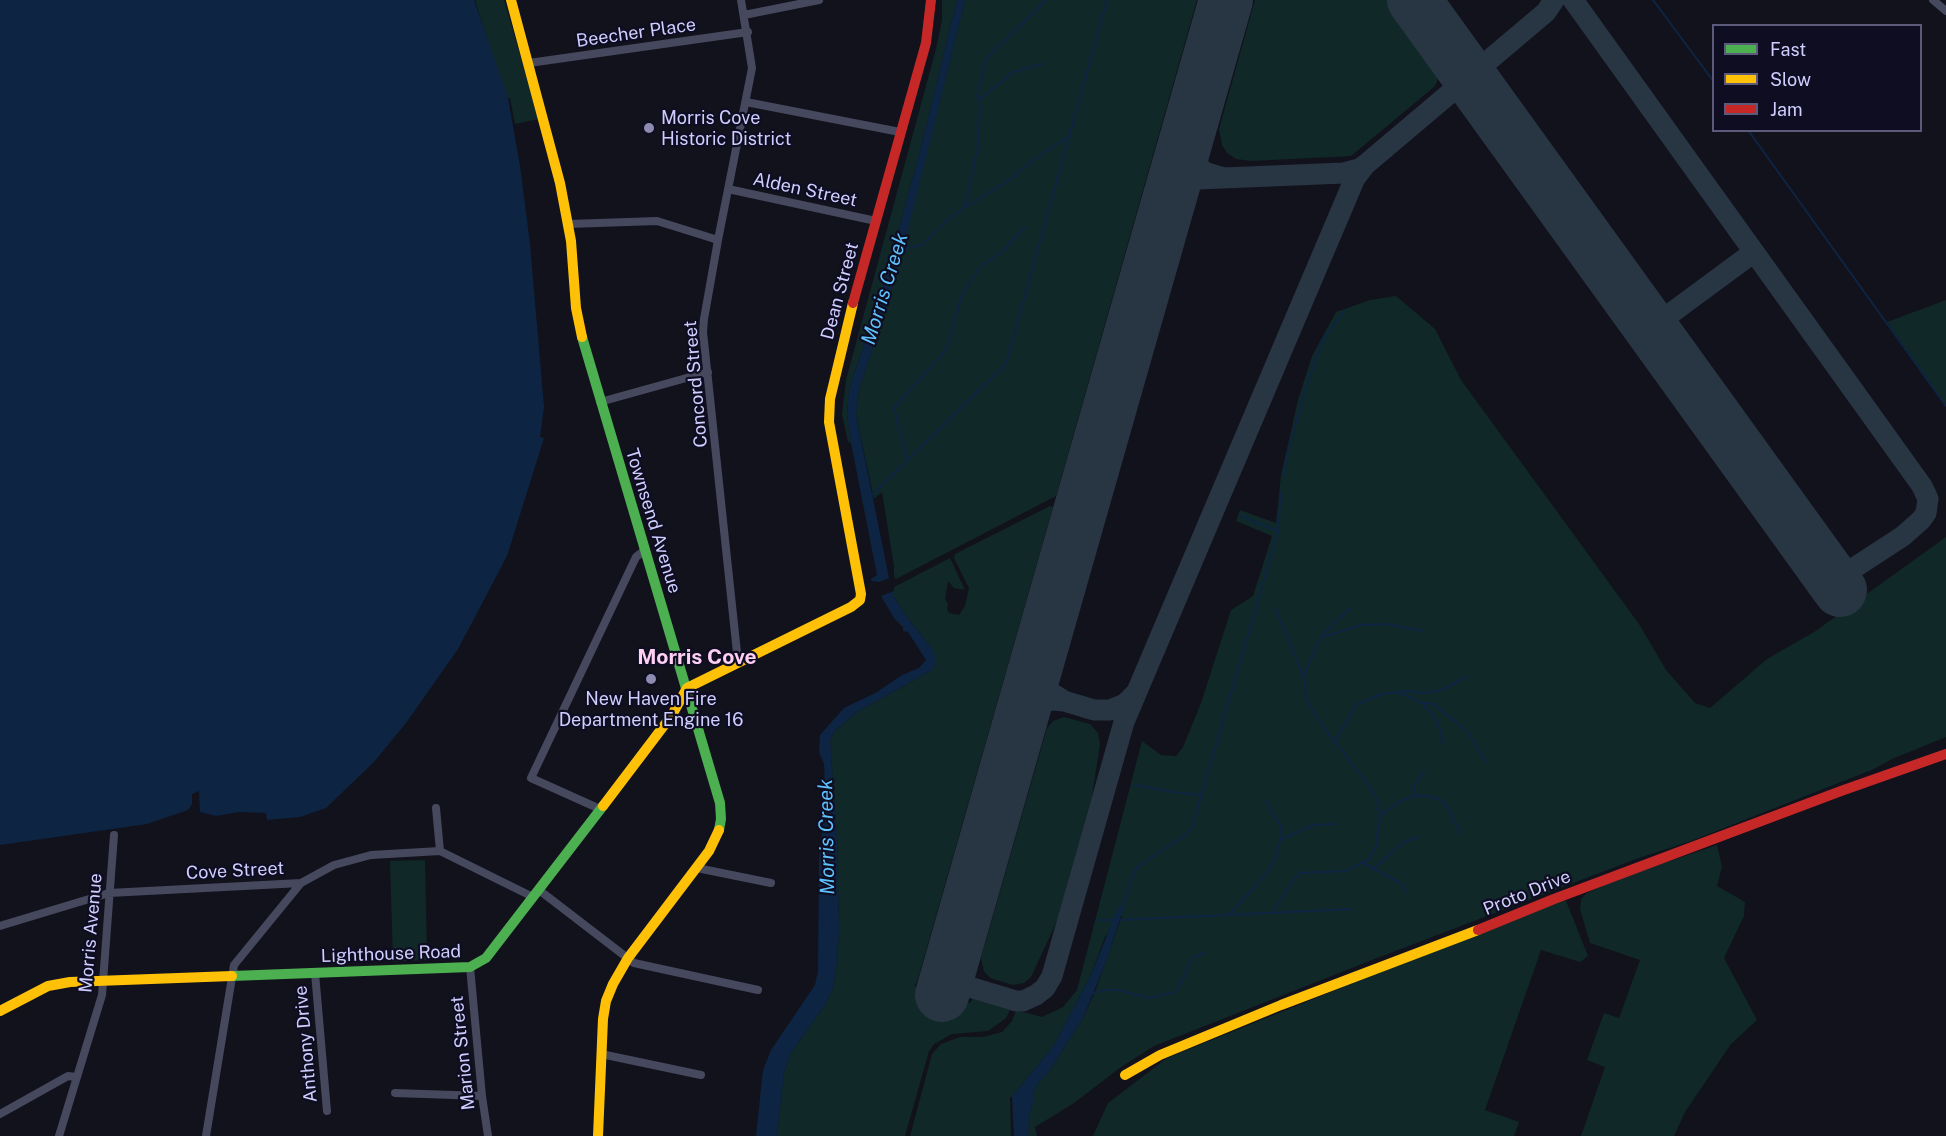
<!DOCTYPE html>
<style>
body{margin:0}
#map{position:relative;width:1946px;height:1136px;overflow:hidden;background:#12121d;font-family:"Public Sans",sans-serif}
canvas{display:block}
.legend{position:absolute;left:1712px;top:24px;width:210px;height:108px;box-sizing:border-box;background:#0f0d21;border:2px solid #5c5a7a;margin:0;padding:8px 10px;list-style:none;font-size:18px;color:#cfceff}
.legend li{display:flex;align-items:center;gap:12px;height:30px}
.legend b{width:30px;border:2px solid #5c5a7a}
</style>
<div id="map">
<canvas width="1946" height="1136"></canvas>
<ul class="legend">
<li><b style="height:8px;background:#4caf50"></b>Fast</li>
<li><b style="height:8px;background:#ffc107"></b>Slow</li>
<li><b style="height:8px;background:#c62828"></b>Jam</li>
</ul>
</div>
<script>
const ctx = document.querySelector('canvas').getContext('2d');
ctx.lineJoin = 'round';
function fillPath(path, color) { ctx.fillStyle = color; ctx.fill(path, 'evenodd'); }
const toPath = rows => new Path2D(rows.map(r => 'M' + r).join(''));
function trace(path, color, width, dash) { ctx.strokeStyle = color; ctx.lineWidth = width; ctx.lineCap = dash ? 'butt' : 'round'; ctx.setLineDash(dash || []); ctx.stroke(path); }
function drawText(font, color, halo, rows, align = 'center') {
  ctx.font = font + ' "Public Sans",sans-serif'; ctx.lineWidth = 4.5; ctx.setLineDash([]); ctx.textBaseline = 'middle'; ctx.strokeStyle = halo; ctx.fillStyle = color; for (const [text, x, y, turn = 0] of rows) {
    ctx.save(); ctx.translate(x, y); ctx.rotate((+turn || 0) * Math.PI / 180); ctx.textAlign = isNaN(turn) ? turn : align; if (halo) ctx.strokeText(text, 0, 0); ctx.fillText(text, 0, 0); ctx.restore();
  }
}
fillPath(toPath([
 [475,0,504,0,539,119,515,124,510,98,505,98],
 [942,0,957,0,920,151,881,295,849,389,847,414,851,443,848,442,842,414,846,380,936,49,942,20],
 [965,0,1197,0,1056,496,896,579,894,577,894,566,882,492,874,499,856,415,859,389,890,297],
 [1255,0,1392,0,1436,61,1439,73,1437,82,1434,87,1351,156,1251,161,1236,159,1227,153,1222,145,1219,129],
 [1396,296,1435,329,1461,380,1639,624,1666,670,1695,703,1710,708,1767,659,1814,632,1946,537,1946,737,1892,759,1874,769,1691,841,1636,859,1372,960,1154,1046,1121,1067,1074,1103,1035,1127,1037,1136,1028,1136,1029,1116,1033,1101,1033,1094,1038,1083,1048,1073,1083,1018,1096,989,1122,915,1105,937,1091,975,1054,1045,1012,1097,1010,1097,1011,1136,910,1136,932,1054,941,1044,960,1037,983,1037,1002,1032,1012,1021,1016,1010,1042,1017,1063,1007,1077,990,1142,741,1161,755,1176,756,1183,747,1201,703,1231,610,1253,596,1272,536,1236,521,1240,510,1276,523,1281,475,1298,400,1312,356,1336,312,1370,300],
 [1946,300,1946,406,1887,322],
 [1050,506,1053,507,917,982,914,986,970,1003,973,999,1010,1010,1006,1018,988,1031,952,1034,934,1044,929,1051,905,1136,777,1136,784,1073,790,1054,825,1005,833,988,837,962,839,931,837,838,830,740,835,731,857,712,932,670,936,664,933,650,907,617,894,597,894,587,950,558,965,590,954,588,948,581,945,599,948,604,947,610,949,613,959,615,965,606,969,588,954,558,955,554],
 [1064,717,1090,724,1098,733,1100,744,1092,796,1057,921,1031,977,1024,983,1013,985,990,978,984,971,981,958,1047,728,1053,721],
 [1717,845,1722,867,1717,886,1745,902,1744,916,1724,958,1757,1020,1731,1044,1685,1112,1674,1136,1581,1136,1605,1067,1587,1060,1604,1013,1619,1018,1640,960,1590,943,1580,909,1581,899,1587,893,1617,879],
 [425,860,427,960,393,962,390,861],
 [1559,900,1566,901,1588,956,1580,962,1541,950,1485,1110,1519,1122,1514,1136,1093,1136,1108,1103,1167,1058]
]), '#102827');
fillPath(toPath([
 [0,0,474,0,508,98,520,166,530,244,544,407,540,437,544,438,507,556,458,649,406,723,374,762,326,808,300,817,267,820,266,813,239,812,216,816,200,812,199,791,192,794,192,804,188,810,147,824,0,845],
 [957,0,965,0,909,226,890,297,859,389,856,415,889,578,879,582,872,581,871,579,877,575,851,443,847,414,849,389,881,295,920,151],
 [894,591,894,597,907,617,933,650,936,658,936,664,932,670,857,712,835,731,830,740,837,838,839,931,837,962,833,988,825,1005,790,1054,784,1073,777,1136,756,1136,763,1070,771,1050,815,985,818,971,819,861,824,811,825,786,824,764,819,752,820,735,844,708,877,692,902,675,919,668,926,660,908,632,903,631,903,627,894,618,881,596],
 [1124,906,1106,962,1083,1018,1048,1073,1038,1083,1033,1094,1033,1101,1029,1116,1028,1136,1014,1136,1012,1097,1054,1045,1091,975,1118,908]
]), '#0d2542');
trace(toPath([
 [1653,0,1714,82],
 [979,100,1013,72,1042,64],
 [1748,130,1946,406],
 [964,208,978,147,980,104,977,95,987,58,1046,0],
 [902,249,922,245,944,223,964,208,1008,181,1032,161,1069,136],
 [907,461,894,408,946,350,962,294,980,267,1002,252,1025,227],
 [1284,476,1289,446,1316,357,1324,338,1344,311],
 [871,496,1006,364,1107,0],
 [1241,516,1277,531],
 [1275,608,1304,677],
 [1323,637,1361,625,1386,624,1422,631],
 [1401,693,1422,703,1432,713,1439,726,1442,743],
 [1422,703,1434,704,1468,732,1486,762],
 [1334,743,1356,705,1382,694,1407,691,1424,693,1442,690,1466,677],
 [1135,785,1179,793,1201,795],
 [1414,795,1414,786,1424,771],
 [1380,816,1398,802,1414,796,1428,796,1441,800,1448,808,1461,834],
 [1280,840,1313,825,1337,824],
 [1363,863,1397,881,1403,885,1405,893],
 [1373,869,1402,843,1418,837],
 [1122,907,1134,872,1139,866,1187,834,1192,827,1278,532,1281,491],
 [1272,912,1299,873,1346,871,1369,859,1376,846,1380,816,1378,802,1370,787,1316,717,1306,698,1304,677,1316,646,1325,632,1350,608],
 [1230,914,1267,873,1276,857,1280,840,1280,825,1265,800],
 [1098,920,1113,920],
 [1118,920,1352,909],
 [1093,993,1105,990,1117,990,1149,998,1175,992,1182,981,1192,958,1204,953]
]), '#0d2542', 2);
trace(toPath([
 [1573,0,1922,486,1928,499,1926,513,1921,520,1903,536,1834,581],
 [1187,136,1193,158,1198,165,1204,172,1221,177],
 [1168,202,1183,185,1198,179,1344,173,1359,169,1365,165],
 [1651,328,1754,252],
 [1037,663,1042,680,1048,691,1064,701,1094,710,1110,710,1125,704,1135,694],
 [1020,723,1034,707,1043,702,1053,700,1064,701],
 [946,980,1016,1001,1023,1001,1036,995,1045,988,1052,976,1124,722,1355,178,1365,165,1546,12,1554,0]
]), '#283542', 21);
trace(toPath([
 [1414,0,1840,590],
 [942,995,1226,0]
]), '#283542', 54);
trace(toPath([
 [1933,0,1946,11],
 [744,15,819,0],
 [529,63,748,32],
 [746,102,900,132],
 [728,189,876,221],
 [568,224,657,221,718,240],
 [600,402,708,372],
 [738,662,703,332,704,319,718,240,752,68,741,0],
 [436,808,440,851],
 [600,809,531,778,636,557,645,550],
 [697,868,771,883],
 [539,890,634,963,758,990],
 [0,926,109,893,301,883,334,865,371,855,440,851,533,897],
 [470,967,482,1096,488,1136],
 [315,973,327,1111],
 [601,1054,701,1075],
 [395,1093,482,1096],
 [0,1114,68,1076,76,1077],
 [59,1136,102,995,114,835],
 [206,1136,234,965,301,883]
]), '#46485e', 8);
trace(toPath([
 [582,337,720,803,721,819,719,830],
 [232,976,470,967,486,958,603,806]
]), '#4caf50', 10);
trace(toPath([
 [511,0,560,183,571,241,576,308,582,337],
 [687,688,851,607,860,600,861,594,829,422,830,399,853,303],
 [603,806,672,715,687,688],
 [0,1011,48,986,70,982,232,976],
 [1125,1075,1160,1055,1281,1005,1478,930],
 [598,1136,603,1019,606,1001,613,984,628,958,709,851,719,830]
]), '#ffc107', 10);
trace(toPath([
 [853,303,926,43,931,0],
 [1478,930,1554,899,1841,791,1946,754]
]), '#c62828', 10);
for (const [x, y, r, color] of [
 [649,128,6,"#8d8cb0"],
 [651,679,6,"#8d8cb0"]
]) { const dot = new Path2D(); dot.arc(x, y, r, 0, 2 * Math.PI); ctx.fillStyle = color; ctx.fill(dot); trace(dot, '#0f0d21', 2); }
drawText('18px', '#cfceff', '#0f0d21', [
 ["Beecher Place",636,33,-8],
 ["Alden Street",805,190,12],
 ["Dean Street",840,291,-75],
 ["Concord Street",696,384,-95],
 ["Townsend Avenue",653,521,73],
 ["Cove Street",235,871,-3],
 ["Proto Drive",1527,893,-22],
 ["Morris Avenue",91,933,-85],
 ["Lighthouse Road",391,954,-2],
 ["Anthony Drive",306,1044,-95],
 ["Marion Street",463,1053,-96]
]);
drawText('18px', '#cfceff', '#0f0d21', [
 ["Morris Cove",661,118],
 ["Historic District",661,139],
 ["New Haven Fire",651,699,"center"],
 ["Department Engine 16",651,720,"center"]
], 'left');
drawText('italic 20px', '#5dc2fe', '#0f0d21', [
 ["Morris Creek",885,289,-73],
 ["Morris Creek",827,837,-91]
]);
drawText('bold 21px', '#ffd0f2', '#0f0d21', [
 ["Morris Cove",697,658]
]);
</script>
